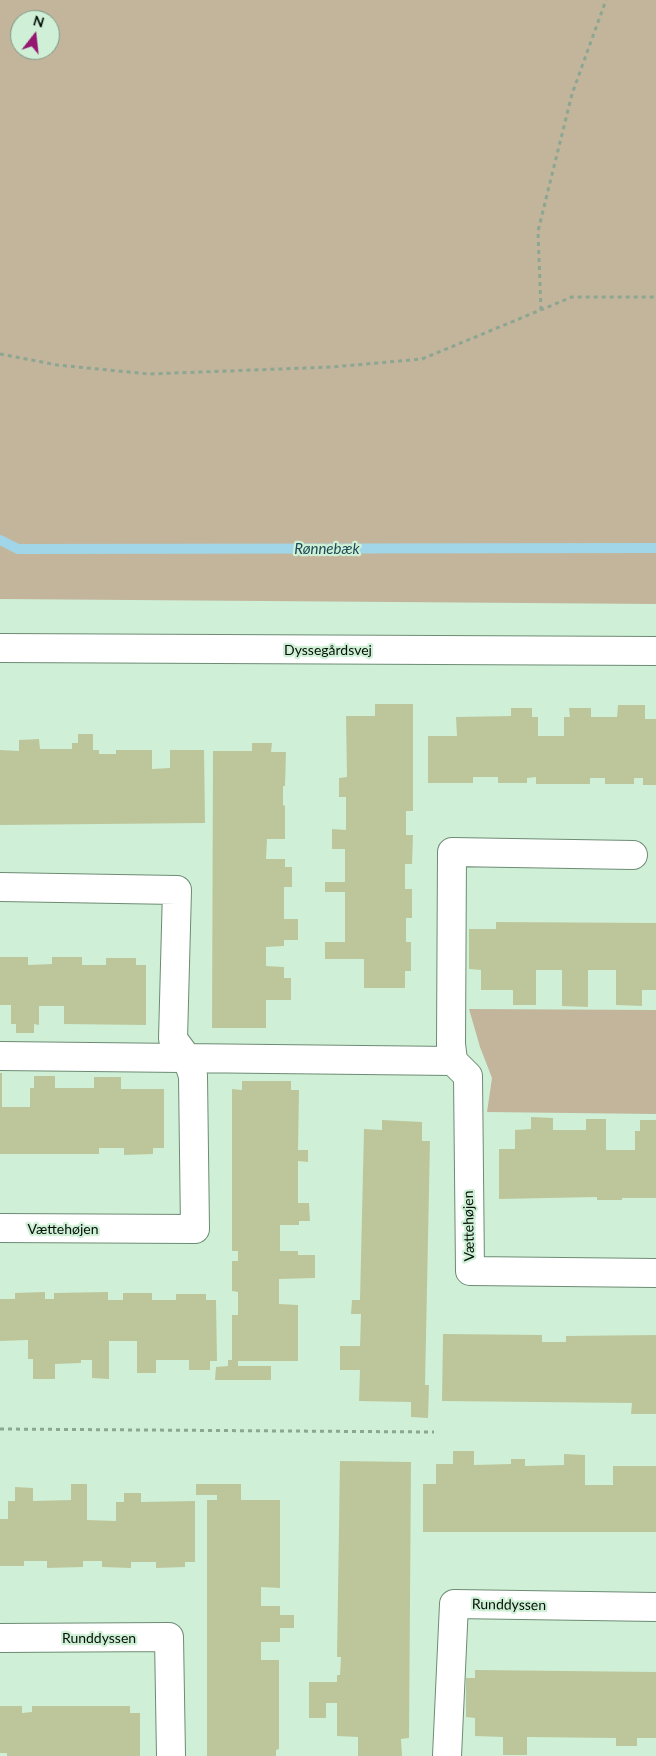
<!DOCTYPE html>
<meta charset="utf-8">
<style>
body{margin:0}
#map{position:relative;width:656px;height:1756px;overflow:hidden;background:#cff0d6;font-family:Lato,sans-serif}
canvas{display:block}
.north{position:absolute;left:10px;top:10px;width:50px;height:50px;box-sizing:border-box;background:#cff0d6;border:1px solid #7e9684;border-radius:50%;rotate:16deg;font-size:14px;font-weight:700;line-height:20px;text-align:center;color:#051008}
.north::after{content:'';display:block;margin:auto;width:18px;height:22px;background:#951771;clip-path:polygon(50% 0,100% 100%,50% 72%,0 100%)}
</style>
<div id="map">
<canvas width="656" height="1756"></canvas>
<div class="north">N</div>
</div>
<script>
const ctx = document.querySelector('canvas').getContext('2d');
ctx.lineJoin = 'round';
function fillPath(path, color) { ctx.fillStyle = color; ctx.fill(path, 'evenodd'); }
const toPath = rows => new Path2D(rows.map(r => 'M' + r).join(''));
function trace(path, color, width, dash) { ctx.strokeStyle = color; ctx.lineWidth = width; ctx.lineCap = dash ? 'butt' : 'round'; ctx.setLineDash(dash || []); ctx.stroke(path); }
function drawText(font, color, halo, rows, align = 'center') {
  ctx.font = font + ' Lato,sans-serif'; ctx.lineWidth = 4.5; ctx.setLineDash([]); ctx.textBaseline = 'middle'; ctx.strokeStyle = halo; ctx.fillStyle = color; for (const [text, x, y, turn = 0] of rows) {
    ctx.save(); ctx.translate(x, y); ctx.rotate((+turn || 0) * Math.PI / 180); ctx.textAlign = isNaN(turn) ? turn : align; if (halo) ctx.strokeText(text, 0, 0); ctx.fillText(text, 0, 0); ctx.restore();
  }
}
fillPath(toPath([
 [0,0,656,0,656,604,0,599],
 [20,20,50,20,50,50,20,50],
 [469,1009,656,1010,656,1114,487,1112,492,1078,480,1047]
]), '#c2b59c');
trace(toPath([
 [0,540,18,549,656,548]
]), '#a0d6e7', 10);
fillPath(toPath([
 [375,704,413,704,413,811,406,811,406,835,413,835,412,864,405,864,405,889,412,889,412,918,406,918,406,942,411,942,411,971,405,971,405,988,364,988,364,959,325,959,325,942,345,942,345,892,325,892,325,882,345,882,345,849,332,849,332,829,346,830,346,797,339,797,339,778,347,777,346,716,375,716],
 [618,705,645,705,645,719,656,719,656,785,643,785,643,778,634,778,634,784,605,784,605,778,590,778,590,784,536,784,536,777,527,778,527,783,498,783,498,777,473,777,473,783,428,783,428,736,457,736,456,717,511,716,511,708,532,708,532,717,538,717,538,736,564,736,564,717,570,717,569,708,591,708,591,717,617,717],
 [78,734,93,734,93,750,99,750,99,754,116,754,116,750,152,750,152,769,170,768,170,750,204,750,205,823,0,825,0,750,19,751,19,740,39,739,40,749,72,749,72,743,78,743],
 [252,743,272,743,271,752,286,752,285,786,283,786,283,805,285,806,285,839,267,839,266,859,285,859,285,867,292,867,292,887,284,887,284,919,298,919,298,940,284,940,284,946,266,947,266,966,284,967,284,978,291,978,291,1000,266,1000,266,1028,212,1028,213,751,252,751],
 [496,922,656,923,656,990,642,990,642,1006,616,1005,616,970,588,970,588,1007,562,1006,562,970,536,970,536,1005,513,1005,513,990,481,990,481,970,469,969,469,929,496,929],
 [0,957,28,957,28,965,52,964,52,957,82,957,82,965,106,965,106,958,136,958,136,965,146,965,146,1025,64,1024,64,1006,39,1006,39,1025,34,1024,34,1033,16,1033,16,1024,11,1024,11,1005,0,1005],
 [0,1073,2,1073,2,1107,30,1107,30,1088,34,1088,34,1076,55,1076,55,1088,94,1088,94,1077,121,1077,121,1089,164,1089,164,1148,153,1148,153,1154,124,1155,124,1148,99,1148,99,1154,0,1154],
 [242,1081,291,1081,291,1090,299,1090,298,1150,308,1150,308,1162,298,1161,298,1203,309,1203,310,1221,299,1221,299,1225,280,1225,280,1251,298,1251,298,1255,315,1255,315,1278,279,1279,279,1304,298,1305,298,1361,238,1361,238,1366,271,1366,271,1380,215,1380,216,1367,228,1366,228,1360,232,1360,232,1315,238,1315,238,1292,232,1291,232,1261,238,1261,238,1251,232,1251,232,1089,242,1090],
 [531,1117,553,1118,553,1130,586,1130,586,1119,606,1119,606,1150,635,1150,635,1131,640,1131,640,1120,656,1120,656,1198,622,1198,622,1200,597,1200,597,1197,499,1199,499,1149,515,1149,515,1130,531,1129],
 [382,1120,422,1122,422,1141,430,1141,425,1385,429,1385,428,1418,411,1417,411,1402,359,1401,360,1370,340,1370,340,1346,360,1346,361,1314,351,1314,352,1300,360,1300,364,1129,382,1130],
 [45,1292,45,1299,54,1299,54,1293,108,1292,108,1300,123,1300,123,1293,152,1293,152,1300,176,1300,176,1294,206,1294,206,1300,216,1300,217,1361,210,1361,210,1370,189,1370,189,1360,156,1360,156,1373,137,1373,137,1341,109,1341,109,1379,92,1378,92,1360,81,1360,81,1363,55,1364,55,1379,33,1379,33,1359,28,1359,28,1340,0,1341,0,1299,15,1299,15,1293],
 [443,1334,542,1335,542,1342,566,1342,566,1336,656,1335,656,1414,631,1414,632,1403,442,1401],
 [453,1451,474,1451,474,1465,511,1464,511,1459,525,1459,525,1466,564,1465,564,1454,585,1455,585,1485,613,1485,613,1466,656,1466,656,1532,423,1532,423,1484,436,1484,436,1464,453,1464],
 [340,1461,411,1462,409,1738,401,1739,402,1756,358,1756,358,1737,337,1736,337,1703,326,1703,326,1718,309,1718,309,1682,337,1682,337,1675,340,1675,341,1657,337,1657],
 [71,1484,87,1484,87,1520,116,1521,116,1502,124,1502,124,1493,141,1493,141,1502,195,1501,195,1562,185,1562,185,1567,156,1568,156,1562,131,1562,131,1568,102,1567,102,1561,83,1561,83,1567,47,1568,47,1561,24,1561,24,1566,0,1566,0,1519,8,1519,8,1501,15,1501,15,1487,33,1488,33,1501,71,1500],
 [196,1484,241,1484,241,1500,280,1500,280,1588,261,1587,261,1606,280,1606,280,1615,294,1615,294,1628,280,1628,280,1642,261,1642,261,1660,279,1660,279,1749,276,1750,276,1756,207,1756,207,1500,217,1500,217,1495,196,1495],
 [475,1670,656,1672,656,1738,637,1738,637,1746,616,1746,616,1738,527,1737,527,1755,503,1755,503,1737,475,1736,475,1718,466,1717,466,1678,475,1678],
 [0,1706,22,1706,22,1713,32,1712,32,1706,130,1706,130,1713,140,1713,140,1756,7,1756,7,1753,0,1753]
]), '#bdc69b');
const minor = toPath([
 [0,648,656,651],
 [633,855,452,852,451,1044,453,1061,468,1076,470,1271,656,1273],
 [0,887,177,890,173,1039,187,1058,193,1076,195,1229,0,1228],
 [0,1056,453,1061],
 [0,1638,169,1637,171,1756],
 [447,1756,454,1604,656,1607]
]);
trace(minor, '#6d8b74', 30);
trace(toPath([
 [541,310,538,231,572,94,606,0],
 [0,354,57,365,149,374,332,367,422,359,572,297,656,297],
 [0,1429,434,1432]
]), '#8ca692', 3, [4, 4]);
trace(minor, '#fff', 28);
drawText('14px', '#051008', '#cff0d6', [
 ["Dyssegårdsvej",328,650],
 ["Vættehøjen",469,1226,-91],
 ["Vættehøjen",63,1229],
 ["Runddyssen",509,1605,1],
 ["Runddyssen",99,1638]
]);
drawText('italic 15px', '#1b4a56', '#cff0d6', [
 ["Rønnebæk",327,549]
]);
</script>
